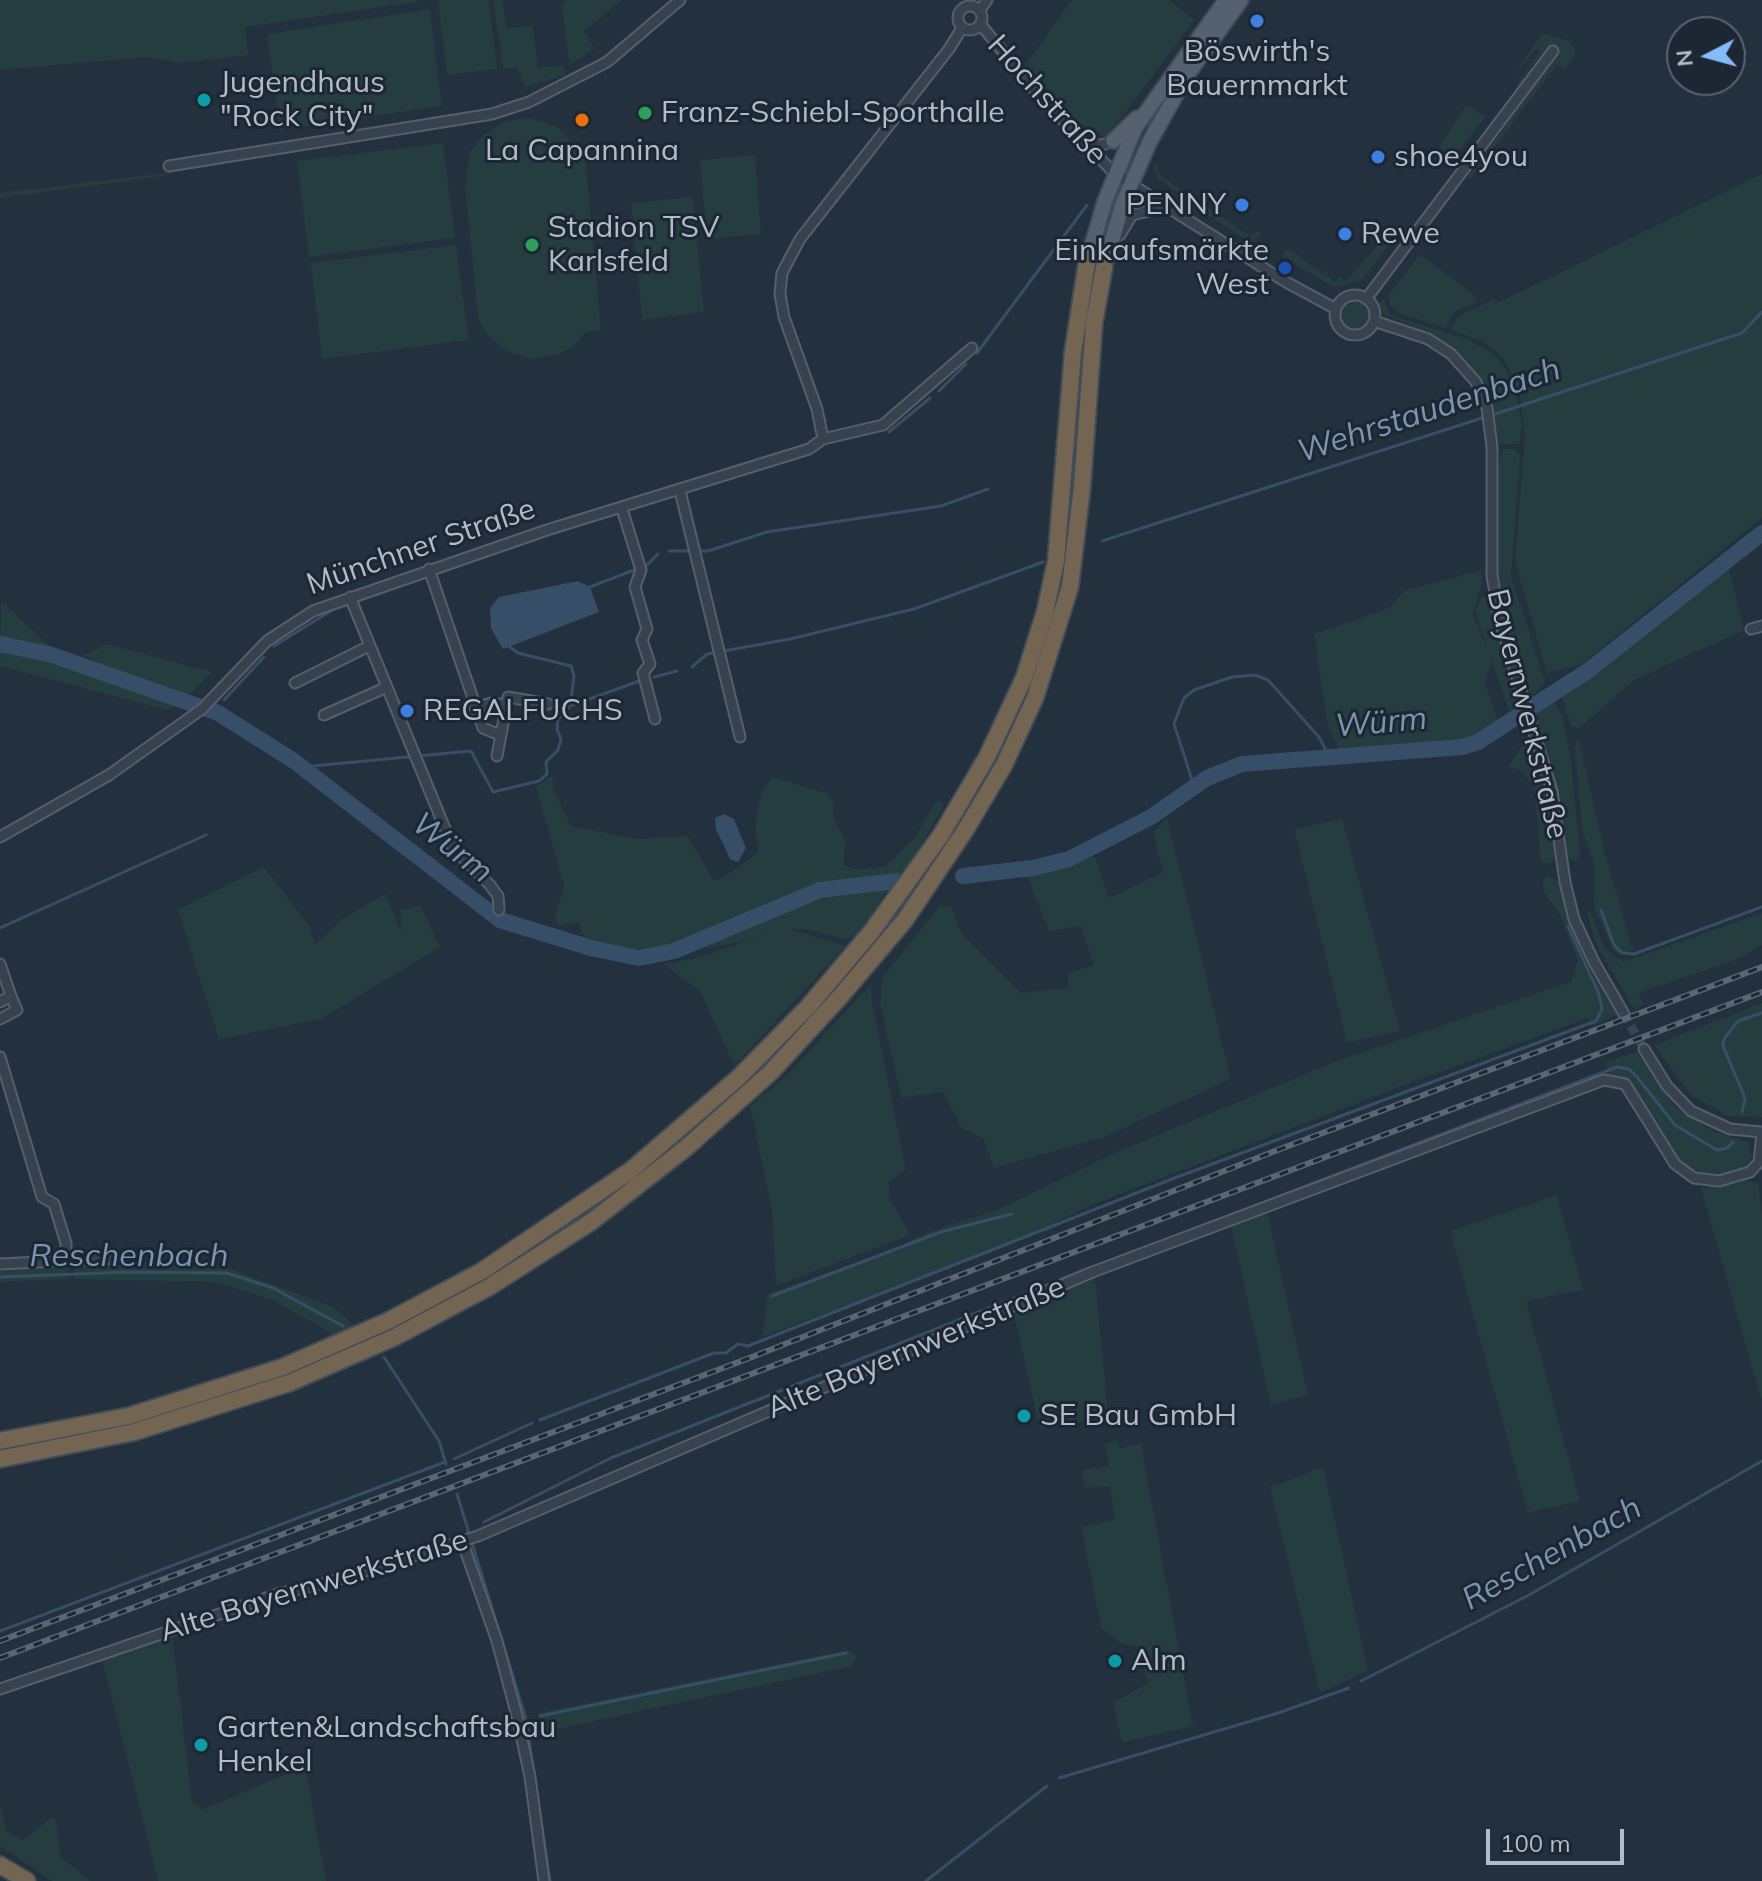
<!DOCTYPE html>
<meta charset="utf-8">
<style>
body{margin:0}
#map{position:relative;width:1762px;height:1881px;overflow:hidden;background:#23303e;font-family:Mulish,sans-serif}
canvas{display:block}
.north{position:absolute;left:1666px;top:16px;width:80px;height:80px;box-sizing:border-box;background:#1c2733;border:2px solid #58636f;border-radius:50%;rotate:264deg;font-size:22px;font-weight:700;line-height:32px;text-align:center;color:#b2bcc9}
.north::after{content:'';display:block;margin:auto;width:28px;height:36px;background:#85bafb;clip-path:polygon(50% 0,100% 100%,50% 72%,0 100%)}
.scale{position:absolute;left:1486px;top:1829px;width:138px;height:36px;box-sizing:border-box;border:4px solid #b2bcc9;border-top:0;padding-left:10px;font-size:24px;line-height:28px;white-space:nowrap;color:#b2bcc9;-webkit-text-stroke:6px #1c2733;paint-order:stroke}
</style>
<div id="map">
<canvas width="1762" height="1881"></canvas>
<div class="north">N</div>
<div class="scale">100 m</div>
</div>
<script>
const ctx = document.querySelector('canvas').getContext('2d');
ctx.lineJoin = 'round';
function fillPath(path, color) { ctx.fillStyle = color; ctx.fill(path, 'evenodd'); }
const toPath = rows => new Path2D(rows.map(r => 'M' + r).join(''));
function trace(path, color, width, dash) { ctx.strokeStyle = color; ctx.lineWidth = width; ctx.lineCap = dash ? 'butt' : 'round'; ctx.setLineDash(dash || []); ctx.stroke(path); }
function drawText(font, color, halo, rows, align = 'center') {
  ctx.font = font + ' Mulish,sans-serif'; ctx.lineWidth = 6; ctx.setLineDash([]); ctx.textBaseline = 'middle'; ctx.strokeStyle = halo; ctx.fillStyle = color; for (const [text, x, y, turn = 0] of rows) {
    ctx.save(); ctx.translate(x, y); ctx.rotate((+turn || 0) * Math.PI / 180); ctx.textAlign = isNaN(turn) ? turn : align; if (halo) ctx.strokeText(text, 0, 0); ctx.fillText(text, 0, 0); ctx.restore();
  }
}
fillPath(toPath([
 [0,0,417,0,417,2,245,27,248,55,183,63,147,57,0,70],
 [438,0,489,0,497,69,447,75],
 [493,0,502,0,507,28,533,26,538,68,564,65,565,75,525,87,517,68,503,68],
 [565,0,622,0,584,31,595,49,569,65,562,6],
 [1072,0,1169,0,1194,20,1107,137,1089,131,1042,90,1024,67],
 [430,9,442,106,280,130,267,34],
 [1543,33,1569,41,1577,52,1564,70,1557,64,1470,180,1467,178,1558,54,1546,48,1523,78,1524,82,1515,86,1540,52,1536,49,1507,84],
 [1466,105,1485,117,1448,165,1434,155],
 [530,118,558,127,580,152,585,152,601,330,585,332,574,346,557,355,531,359,504,350,487,334,478,319,465,185,470,152,483,135,507,121],
 [443,143,455,238,309,257,297,161],
 [755,155,761,234,707,239,700,160],
 [1156,164,1161,176,1250,236,1257,231,1261,234,1252,243,1205,213,1158,179,1153,166],
 [174,172,170,175,0,198,0,193],
 [1762,174,1762,518,1581,665,1547,673,1515,561,1525,436,1520,394,1503,358,1484,342,1450,330,1459,315,1493,300,1495,304],
 [693,197,704,312,642,320,631,203],
 [1392,234,1395,237,1362,280,1335,288,1282,257,1288,248,1323,274,1328,268,1326,275,1335,282,1340,277,1347,281,1386,235],
 [456,245,469,340,322,359,311,263],
 [1420,254,1472,293,1478,302,1454,312,1445,328,1400,314,1390,305,1389,294],
 [1383,298,1390,315,1464,338,1492,353,1506,369,1516,395,1522,424,1519,444,1502,444,1498,440,1490,398,1462,356,1428,332,1384,315,1379,305],
 '1340 315a15 15 0 1 1 30 0a15 15 0 1 1-30 0Z',
 [1504,449,1514,449,1520,456,1511,576,1545,682,1530,699,1506,625,1497,575,1496,467],
 [1729,569,1744,630,1634,680,1578,729,1571,726,1562,697],
 [1481,570,1482,583,1473,614,1492,660,1485,683,1498,723,1475,738,1445,743,1340,751,1327,723,1314,634,1389,608,1404,591],
 [1481,597,1489,597,1491,602,1516,693,1519,707,1509,711,1475,612],
 [1,601,55,651,93,663,94,659,82,656,107,644,212,672,192,693,167,710,0,666],
 [1549,689,1563,718,1571,762,1580,854,1576,861,1568,857,1560,804,1531,703],
 [1528,736,1553,821,1554,858,1550,864,1541,862,1534,787,1520,770,1508,767],
 [1578,736,1605,854,1633,950,1619,955,1613,949,1594,907,1595,867,1582,829,1575,748],
 [552,775,553,788,571,826,637,839,688,836,713,880,723,878,758,852,755,822,762,792,773,777,828,794,833,802,833,818,845,840,844,865,858,870,885,866,915,837,935,803,940,800,944,805,910,865,885,893,866,928,856,936,843,939,806,929,790,929,846,946,734,1066,700,991,663,964,697,958,782,929,742,942,699,949,625,949,585,938,578,922,558,926,555,916,564,885,536,787],
 [1167,818,1231,1079,1104,1137,994,1168,984,1139,962,1129,943,1092,901,1098,880,1004,882,978,940,905,951,907,962,934,1021,993,1068,988,1068,973,1094,965,1081,926,1049,931,1027,876,1095,856,1109,898,1163,872,1153,833],
 [1342,819,1400,1031,1347,1043,1294,829],
 [264,867,309,925,315,945,342,919,385,894,401,932,401,910,420,905,440,947,321,1019,219,1039,178,910],
 [1548,876,1558,881,1583,957,1617,1015,1591,1026,1588,1018,1397,1088,1094,1204,1008,1246,762,1337,768,1294,895,1249,926,1233,994,1211,1119,1151,1339,1060,1571,982,1578,960,1560,915,1544,892,1543,881],
 [1587,912,1590,912,1605,948,1623,962,1762,913,1762,945,1741,958,1639,993,1644,1004,1634,1009,1595,942],
 [871,983,872,1002,906,1170,889,1181,889,1197,910,1235,776,1286,772,1210,750,1107,791,1071],
 [1762,1003,1762,1117,1727,1116,1691,1095,1654,1045],
 [1637,1051,1675,1107,1713,1131,1749,1143,1752,1156,1748,1165,1723,1176,1707,1176,1679,1162,1636,1090,1627,1079,1610,1076,1605,1063],
 [1745,1180,1758,1183,1762,1213,1762,1402,1701,1188],
 [1557,1195,1583,1290,1526,1301,1580,1501,1528,1513,1450,1231],
 [1267,1211,1308,1395,1271,1405,1231,1225],
 [127,1260,228,1268,334,1307,357,1328,338,1337,271,1299,215,1282,74,1279,76,1262],
 [69,1262,67,1279,0,1282,0,1271],
 [1095,1278,1108,1413,1102,1419,1040,1429,1013,1310],
 [1116,1439,1120,1448,1141,1444,1193,1726,1122,1743,1113,1703,1148,1683,1139,1647,1121,1644,1101,1628,1081,1527,1115,1520,1110,1486,1085,1488,1082,1470,1109,1466,1105,1444],
 [1323,1467,1368,1671,1320,1693,1270,1487],
 [172,1634,192,1801,202,1810,305,1766,326,1881,158,1881,102,1659],
 [848,1650,857,1657,852,1666,543,1732,539,1713],
 [0,1805,7,1831,23,1840,55,1815,61,1857,90,1881,52,1881,0,1846]
]), '#253d3f');
fillPath(toPath([
 [578,581,590,587,599,612,503,649,491,628,490,608,499,597],
 [724,814,734,819,746,848,738,862,730,859,716,829,715,818]
]), '#374e68');
trace(toPath([
 [977,353,1087,205],
 [939,391,966,364],
 [1492,415,1742,333,1762,312],
 [889,432,930,398],
 [1102,541,1485,417],
 [669,551,708,551,767,532,941,506,988,489],
 [590,587,647,565,658,554],
 [359,600,380,592],
 [274,646,334,609],
 [510,647,518,653,571,666,574,676,570,706],
 [692,667,707,654,790,639,914,609,1043,562],
 [654,677,677,671],
 [224,700,264,657],
 [211,710,214,707],
 [302,767,471,751,493,792,539,781,547,774,546,762,558,750,561,739,557,729,558,719,570,706,642,680],
 [1194,786,1174,724,1184,698,1194,690,1232,677,1255,675,1268,680,1319,737,1329,756],
 [1601,910,1614,945,1622,953,1634,954,1762,907],
 [0,928,206,835],
 [1742,1112,1745,1098,1723,1046,1724,1039,1738,1021,1762,1013],
 [1121,1257,1617,1067,1629,1069,1637,1077,1675,1125,1717,1150,1727,1148,1733,1142],
 [0,1277,128,1272,227,1273,273,1288,343,1326],
 [772,1296,941,1232,1012,1214],
 [384,1357,439,1441,446,1464],
 [540,1420,714,1353,726,1353,738,1344,748,1346,1172,1179,1596,1021,1602,1009,1599,994,1568,926],
 [454,1459,532,1423],
 [457,1494,526,1719,550,1881],
 [484,1522,611,1458,1087,1269],
 [0,1631,445,1462],
 [1361,1681,1529,1595,1762,1461],
 [540,1716,846,1653],
 [1059,1778,1278,1713,1349,1688],
 [926,1881,1047,1786]
]), '#374e68', 3);
trace(toPath([
 [0,644,49,654,218,713,294,761,500,920,591,948,639,958,674,951,820,890,897,881],
 [963,876,1033,868,1069,859,1151,817,1207,778,1242,764,1462,747,1478,742,1589,670,1762,533]
]), '#374e68', 16);
trace(toPath([
 [1624,1014,1644,1049]
]), '#384553', 9, [9, 4.5]);
const street = toPath([
 '958 18a12 12 0 1 1 24 0a12 12 0 1 1-24 0Z',
 [980,10,987,0],
 [981,25,1038,94,1115,174,1286,282,1336,309],
 [1085,144,1102,145,1113,141],
 [169,166,492,114,529,102,607,62,680,0],
 [1120,235,1132,215,1166,207],
 '1335 315a20 20 0 1 1 40 0a20 20 0 1 1-40 0Z',
 [1366,299,1553,51],
 [1374,321,1428,339,1451,354,1476,382,1487,408,1492,447,1492,575,1499,618,1552,791,1565,882,1574,919,1594,962,1624,1014],
 [823,439,883,425,972,348],
 [680,491,740,737],
 [622,509,641,570,635,587,647,629,642,640,650,664,643,673,655,719],
 [429,569,483,728,500,735],
 [350,597,453,848,490,885,498,896,499,910],
 [1751,629,1762,626],
 [295,683,369,646],
 [475,708,491,703,506,705],
 [324,715,387,687],
 [497,756,508,697,548,704],
 [0,837,109,775,202,709,267,641,313,611,547,530,809,449,823,439,817,409,784,317,780,294,782,273,800,239,949,49,962,28],
 [0,964,11,996,0,1002],
 [0,1019,17,1010,11,996],
 [1644,1049,1667,1086,1691,1111,1730,1129,1762,1132],
 [0,1057,42,1197,54,1204,66,1243,66,1258],
 [0,1264,117,1258],
 [462,1541,497,1641,517,1716,530,1777,544,1881],
 [0,1689,281,1593,330,1582,478,1536,1090,1273,1604,1080,1625,1084,1675,1164,1694,1178,1719,1181,1750,1172,1759,1162,1762,1133]
]);
const primary = toPath([
 [1113,141,1137,118],
 [1087,262,1105,201,1135,128,1226,0],
 [1104,268,1123,203,1150,141,1187,75,1241,0]
]);
const highway = toPath([
 [0,1441,129,1416,283,1367,388,1321,482,1271,630,1171,738,1078,808,1007,872,931,941,835,987,757,1024,678,1045,612,1056,561,1073,352,1087,262],
 [0,1459,134,1432,289,1383,395,1337,489,1287,591,1222,687,1147,771,1072,839,998,905,920,966,829,1004,765,1035,698,1070,587,1082,487,1094,323,1104,268],
 [0,1865,27,1881]
]);
trace(street, '#555f6c', 13);
trace(primary, '#404b57', 18);
trace(highway, '#424c59', 20);
trace(street, '#37424e', 9);
trace(primary, '#55616e', 14);
trace(highway, '#746553', 16);
const rail = toPath([
 [0,1641,752,1357,1275,1151,1762,967],
 [0,1658,1762,992]
]);
trace(rail, '#586675', 6);
trace(rail, '#1c2733', 3, [9]);
for (const [x, y, r, color] of [
 [1257,21,8,"#3f7fe0"],
 [204,100,8,"#0f9aa8"],
 [645,113,8,"#2e9e5b"],
 [582,120,8,"#e8710a"],
 [1378,157,8,"#3f7fe0"],
 [1242,205,8,"#3f7fe0"],
 [1345,234,8,"#3f7fe0"],
 [532,245,8,"#2e9e5b"],
 [1285,268,8,"#1a4fb4"],
 [407,711,8,"#3f7fe0"],
 [1024,1416,8,"#0f9aa8"],
 [1115,1661,8,"#0f9aa8"],
 [201,1745,8,"#0f9aa8"]
]) { const dot = new Path2D(); dot.arc(x, y, r, 0, 2 * Math.PI); ctx.fillStyle = color; ctx.fill(dot); trace(dot, '#1c2733', 3); }
drawText('30px', '#b2bcc9', '#1c2733', [
 ["Böswirth's",1257,52,"center"],
 ["Bauernmarkt",1257,86,"center"],
 ["Jugendhaus",220,83],
 ["\"Rock City\"",220,117],
 ["Franz-Schiebl-Sporthalle",661,113],
 ["La Capannina",582,151,"center"],
 ["shoe4you",1394,157],
 ["PENNY",1226,205,"right"],
 ["Stadion TSV",548,228],
 ["Karlsfeld",548,262],
 ["Rewe",1361,234],
 ["Einkaufsmärkte",1269,251,"right"],
 ["West",1269,285,"right"],
 ["REGALFUCHS",423,711],
 ["SE Bau GmbH",1040,1416],
 ["Alm",1131,1661],
 ["Garten&Landschaftsbau",217,1728],
 ["Henkel",217,1762]
], 'left');
drawText('30px', '#b2bcc9', '#1c2733', [
 ["Hochstraße",1047,100,48],
 ["Münchner Straße",421,547,-19],
 ["Bayernwerkstraße",1527,714,76],
 ["Alte Bayernwerkstraße",916,1348,-23],
 ["Alte Bayernwerkstraße",314,1586,-17]
]);
drawText('italic 32px', '#7995b2', '#1c2733', [
 ["Wehrstaudenbach",1429,411,-18],
 ["Würm",1381,723,-5],
 ["Würm",452,848,38],
 ["Reschenbach",129,1256],
 ["Reschenbach",1552,1554,-29]
]);
</script>
